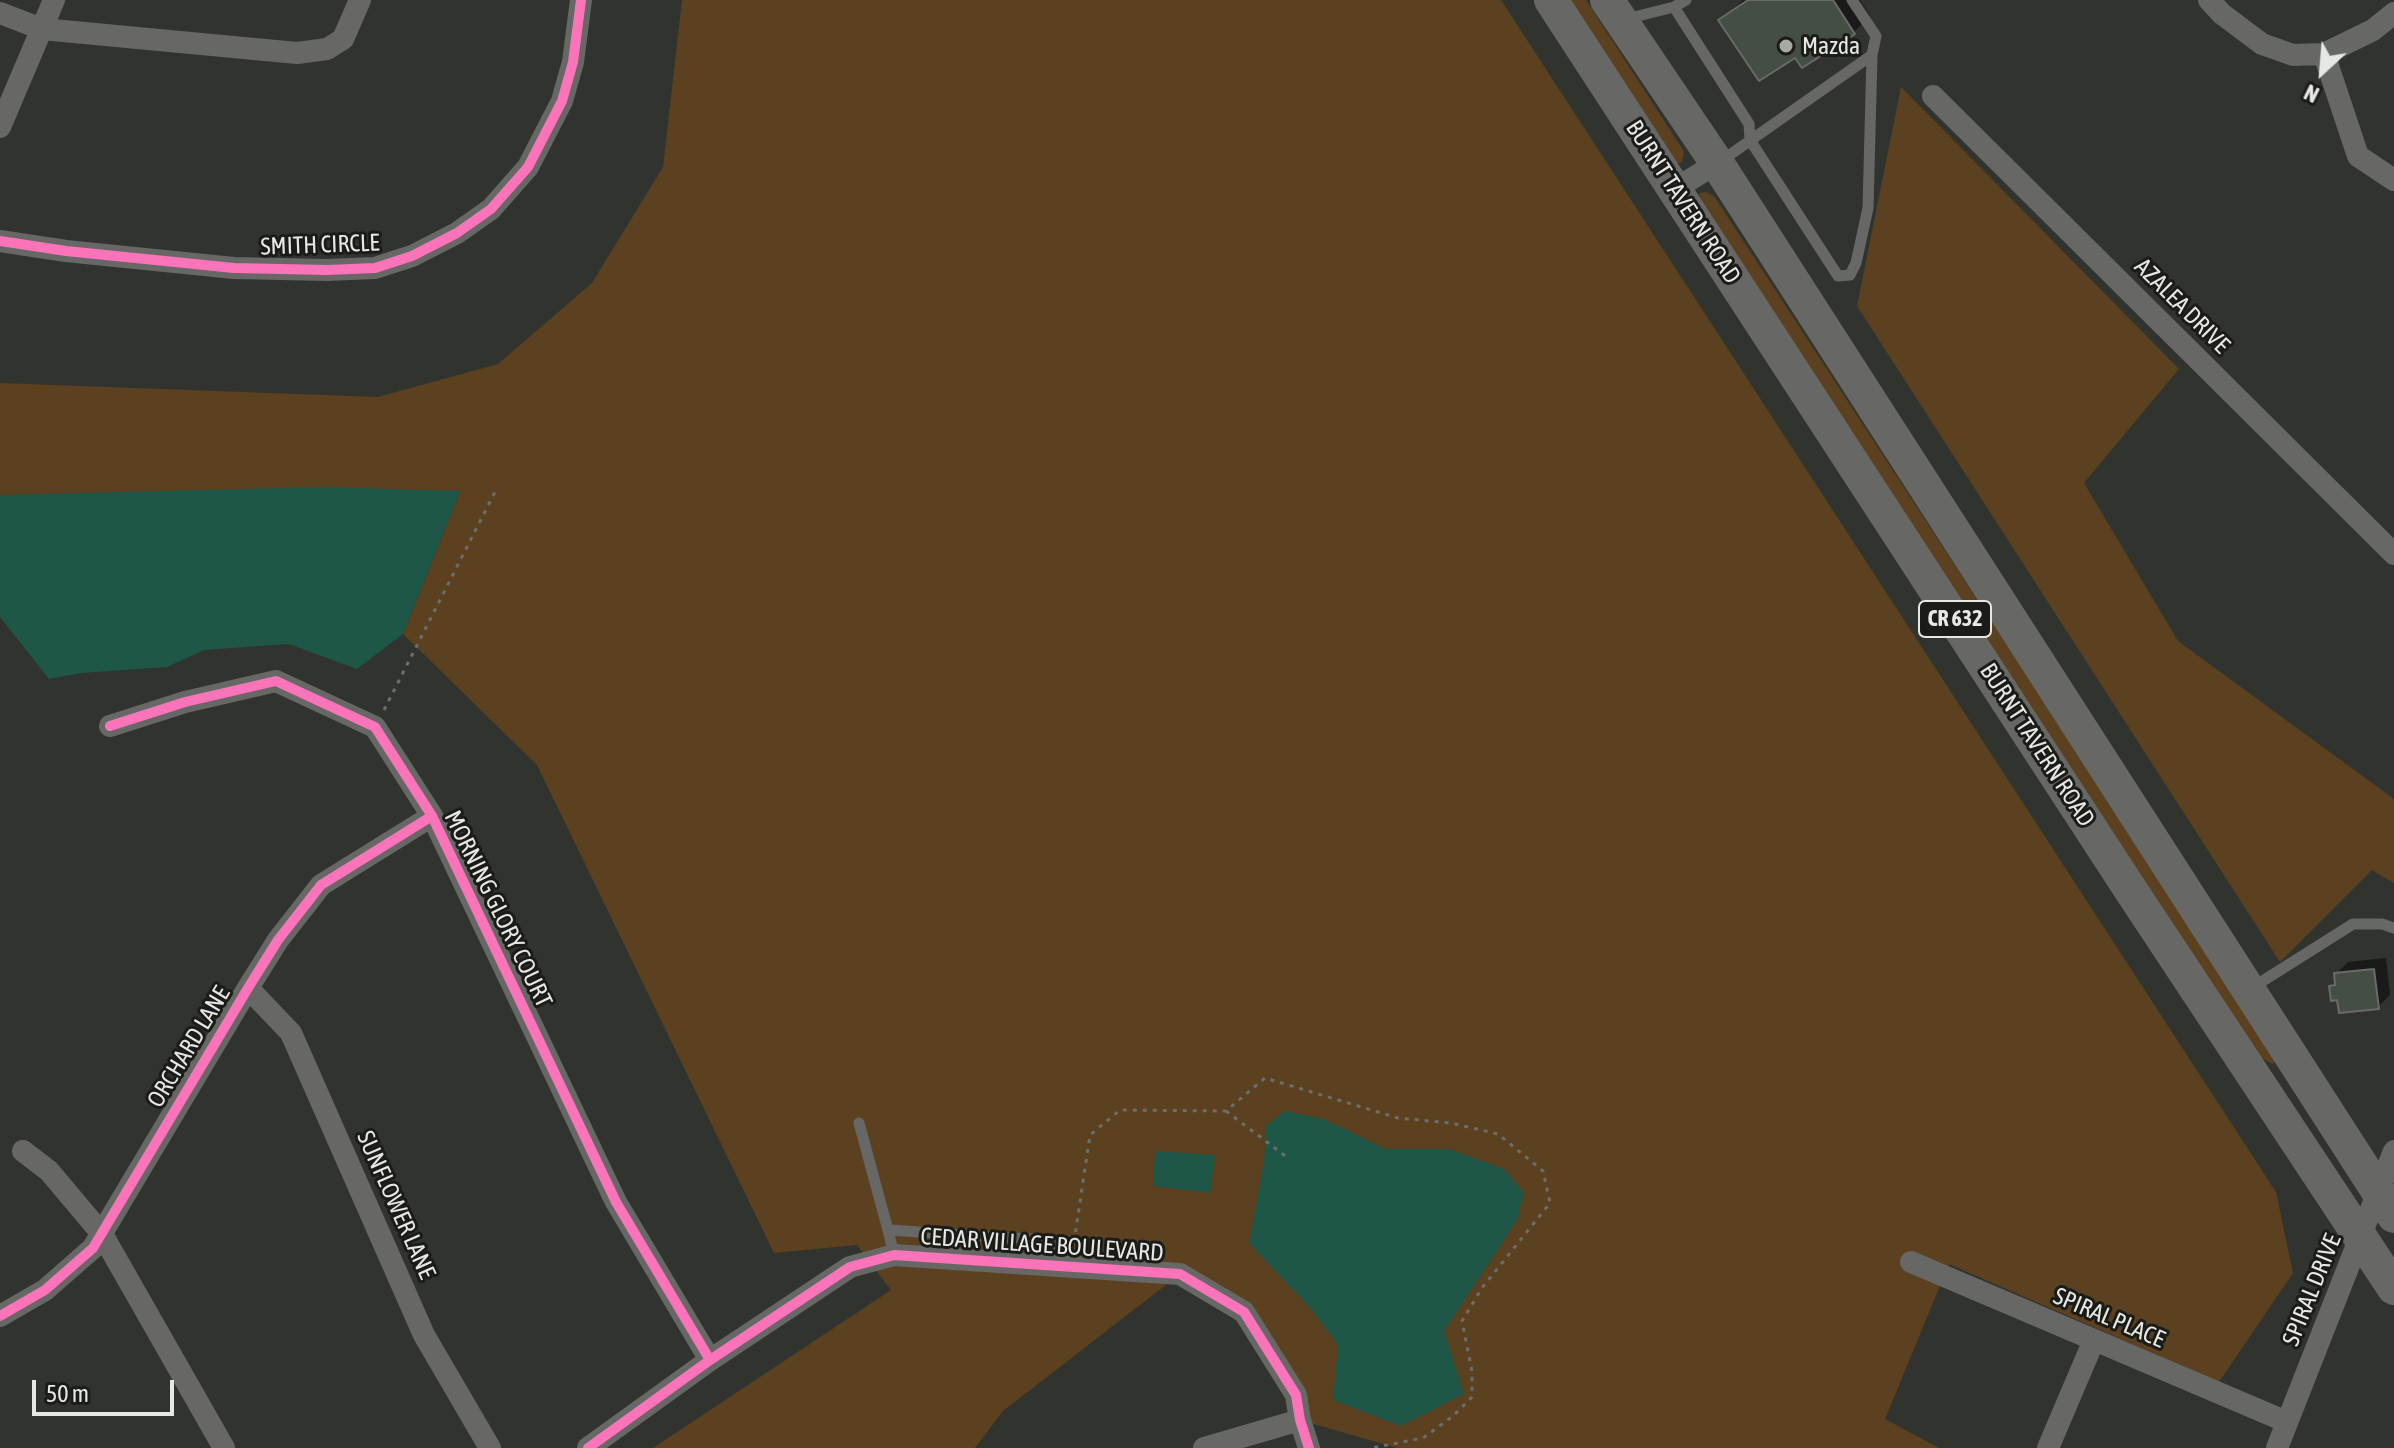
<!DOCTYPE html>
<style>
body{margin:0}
#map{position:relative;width:2394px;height:1448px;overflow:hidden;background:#31332f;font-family:"Asap Condensed",sans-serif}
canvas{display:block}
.north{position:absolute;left:2282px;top:32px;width:80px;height:80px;-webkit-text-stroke:6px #1b1c18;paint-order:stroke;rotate:206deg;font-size:22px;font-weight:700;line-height:32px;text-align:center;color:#e6e8e3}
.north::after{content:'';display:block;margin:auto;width:28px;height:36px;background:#e6e8e3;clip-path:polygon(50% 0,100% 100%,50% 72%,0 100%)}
.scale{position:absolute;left:32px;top:1380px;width:142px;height:36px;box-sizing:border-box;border:4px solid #e6e8e3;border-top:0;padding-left:10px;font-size:24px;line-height:28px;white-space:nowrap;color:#e6e8e3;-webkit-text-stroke:6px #1b1c18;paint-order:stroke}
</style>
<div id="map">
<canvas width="2394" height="1448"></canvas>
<div class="north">N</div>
<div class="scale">50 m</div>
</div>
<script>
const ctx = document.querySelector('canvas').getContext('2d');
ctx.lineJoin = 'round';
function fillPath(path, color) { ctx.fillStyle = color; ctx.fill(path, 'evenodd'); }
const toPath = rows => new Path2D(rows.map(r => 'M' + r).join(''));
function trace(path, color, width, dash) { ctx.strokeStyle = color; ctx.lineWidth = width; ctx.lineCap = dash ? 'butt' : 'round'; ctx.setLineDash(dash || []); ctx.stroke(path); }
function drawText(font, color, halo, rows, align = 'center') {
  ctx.font = font + ' "Asap Condensed",sans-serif'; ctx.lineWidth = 6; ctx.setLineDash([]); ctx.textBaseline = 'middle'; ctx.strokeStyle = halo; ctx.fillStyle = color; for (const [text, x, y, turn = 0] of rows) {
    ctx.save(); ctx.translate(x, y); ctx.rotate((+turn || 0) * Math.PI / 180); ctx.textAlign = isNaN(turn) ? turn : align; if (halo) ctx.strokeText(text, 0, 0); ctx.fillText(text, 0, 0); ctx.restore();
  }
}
fillPath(toPath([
 [682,0,1501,0,2276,1192,2293,1273,2219,1382,1949,1264,1885,1419,1939,1448,1397,1448,1300,1420,1244,1312,1180,1274,1003,1411,975,1448,653,1448,891,1290,857,1245,774,1253,537,765,403,634,460,491,0,495,0,383,378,397,498,364,592,283,663,167],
 [1563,0,1586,0,1683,150,1684,155,1681,163,1677,164],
 [1901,87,2179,369,2084,483,2178,641,2394,799,2394,883,2372,870,2280,962,1857,306],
 [1706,192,1714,196,2235,995,2277,1061,2272,1064,2250,1051,1697,198,1700,193]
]), '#5b411f');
fillPath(toPath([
 [323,487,460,491,403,634,357,669,289,644,204,650,167,667,81,673,49,679,0,617,0,495],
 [1284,1111,1323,1119,1386,1149,1449,1149,1504,1169,1524,1193,1517,1220,1444,1331,1464,1394,1401,1426,1333,1400,1338,1345,1311,1309,1249,1243,1264,1161,1266,1126],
 [1155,1151,1215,1155,1210,1193,1153,1186]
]), '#1e5648');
fillPath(toPath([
 [1743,0,1860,0,1870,16,1854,32,1803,65,1796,55,1721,20],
 [2386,958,2390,995,2378,1007,2339,998,2331,986,2337,981,2336,974,2348,962]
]), '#0007');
const building = toPath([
 [1748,0,1833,0,1855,34,1802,68,1795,58,1759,81,1718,20,1748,0],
 [2374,969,2379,1009,2339,1013,2337,1000,2331,1001,2329,986,2335,985,2334,973,2374,969]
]);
fillPath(building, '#444e45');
trace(building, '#696b68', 2);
trace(toPath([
 [384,710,495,492],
 [1226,1111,1288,1158],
 [1074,1242,1090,1135,1120,1110,1226,1111,1265,1078,1398,1118,1451,1123,1498,1134,1543,1171,1550,1203,1482,1288,1462,1321,1472,1371,1472,1397,1453,1416,1423,1438,1372,1448]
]), '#6d6e6b', 3, [4, 6]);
trace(toPath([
 [1674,7,1749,124,1750,140,1838,276,1850,275,1856,263,1868,208,1872,55],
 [1626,19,1674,7,1686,0],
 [1721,161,1872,55,1876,36,1852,0],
 [2250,989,2353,924,2382,924,2394,928],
 [859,1123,888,1230],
 [894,1255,888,1230,1046,1240,1059,1246,1060,1265]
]), '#676866', 11);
trace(toPath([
 [2209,0,2222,14,2262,44,2293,55,2324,54,2373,30,2394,13],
 [0,13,42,29,297,53,327,49,343,39,360,0],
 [2324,54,2358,156,2394,180],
 [1933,96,2394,554],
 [0,127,54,0],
 [1675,189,1717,163],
 [0,241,66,251,234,268,327,270,375,268,412,256,457,233,491,209,528,167,562,101,573,62,581,0],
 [110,726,185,702,276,681,375,727,432,816,616,1202,710,1360],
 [248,988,291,1033,424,1335,490,1448],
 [23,1151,49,1171,102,1234,224,1448],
 [1911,1262,2287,1422],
 [0,1316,45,1290,93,1248,248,988,278,940,321,885,432,816],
 [588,1448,710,1360,850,1267,894,1255,1180,1274,1244,1312,1296,1395,1300,1420,1309,1448],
 [1204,1448,1300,1420],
 [2048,1448,2094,1340],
 [2277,1448,2394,1151]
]), '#676866', 22);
trace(toPath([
 [1551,0,2130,889,2394,1288],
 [1607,0,1717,163,2394,1216]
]), '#676865', 34);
trace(toPath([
 [0,241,66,251,234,268,327,270,375,268,412,256,457,233,491,209,528,167,562,101,573,62,581,0],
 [110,726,185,702,276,681,375,727,432,816,616,1202,710,1360],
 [0,1316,45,1290,93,1248,248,988,278,940,321,885,432,816],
 [588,1448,710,1360,850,1267,894,1255,1180,1274,1244,1312,1296,1395,1300,1420,1309,1448]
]), '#fb73b8', 10);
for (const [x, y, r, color] of [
 [1786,46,8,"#a7a9a4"]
]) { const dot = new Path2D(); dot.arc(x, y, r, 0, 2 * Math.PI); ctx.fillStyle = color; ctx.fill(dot); trace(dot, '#1b1c18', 3); }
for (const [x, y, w] of [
 [1955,619,72]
]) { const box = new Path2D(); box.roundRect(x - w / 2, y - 18, w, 36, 6); ctx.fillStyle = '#1b1c18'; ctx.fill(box); trace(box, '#e6e8e3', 2); }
drawText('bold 22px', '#e6e8e3', null, [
 ["CR 632",1955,619]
]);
drawText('24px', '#e6e8e3', '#1b1c18', [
 ["Mazda",1802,46]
], 'left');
drawText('24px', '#e6e8e3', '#1b1c18', [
 ["BURNT TAVERN ROAD",1683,202,57],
 ["SMITH CIRCLE",320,245,-2],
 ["AZALEA DRIVE",2182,306,45],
 ["BURNT TAVERN ROAD",2037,745,57],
 ["MORNING GLORY COURT",498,909,64],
 ["ORCHARD LANE",189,1047,-59],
 ["SUNFLOWER LANE",396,1205,66],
 ["CEDAR VILLAGE BOULEVARD",1042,1245,4],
 ["SPIRAL DRIVE",2312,1290,-68],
 ["SPIRAL PLACE",2109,1318,23]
]);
</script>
